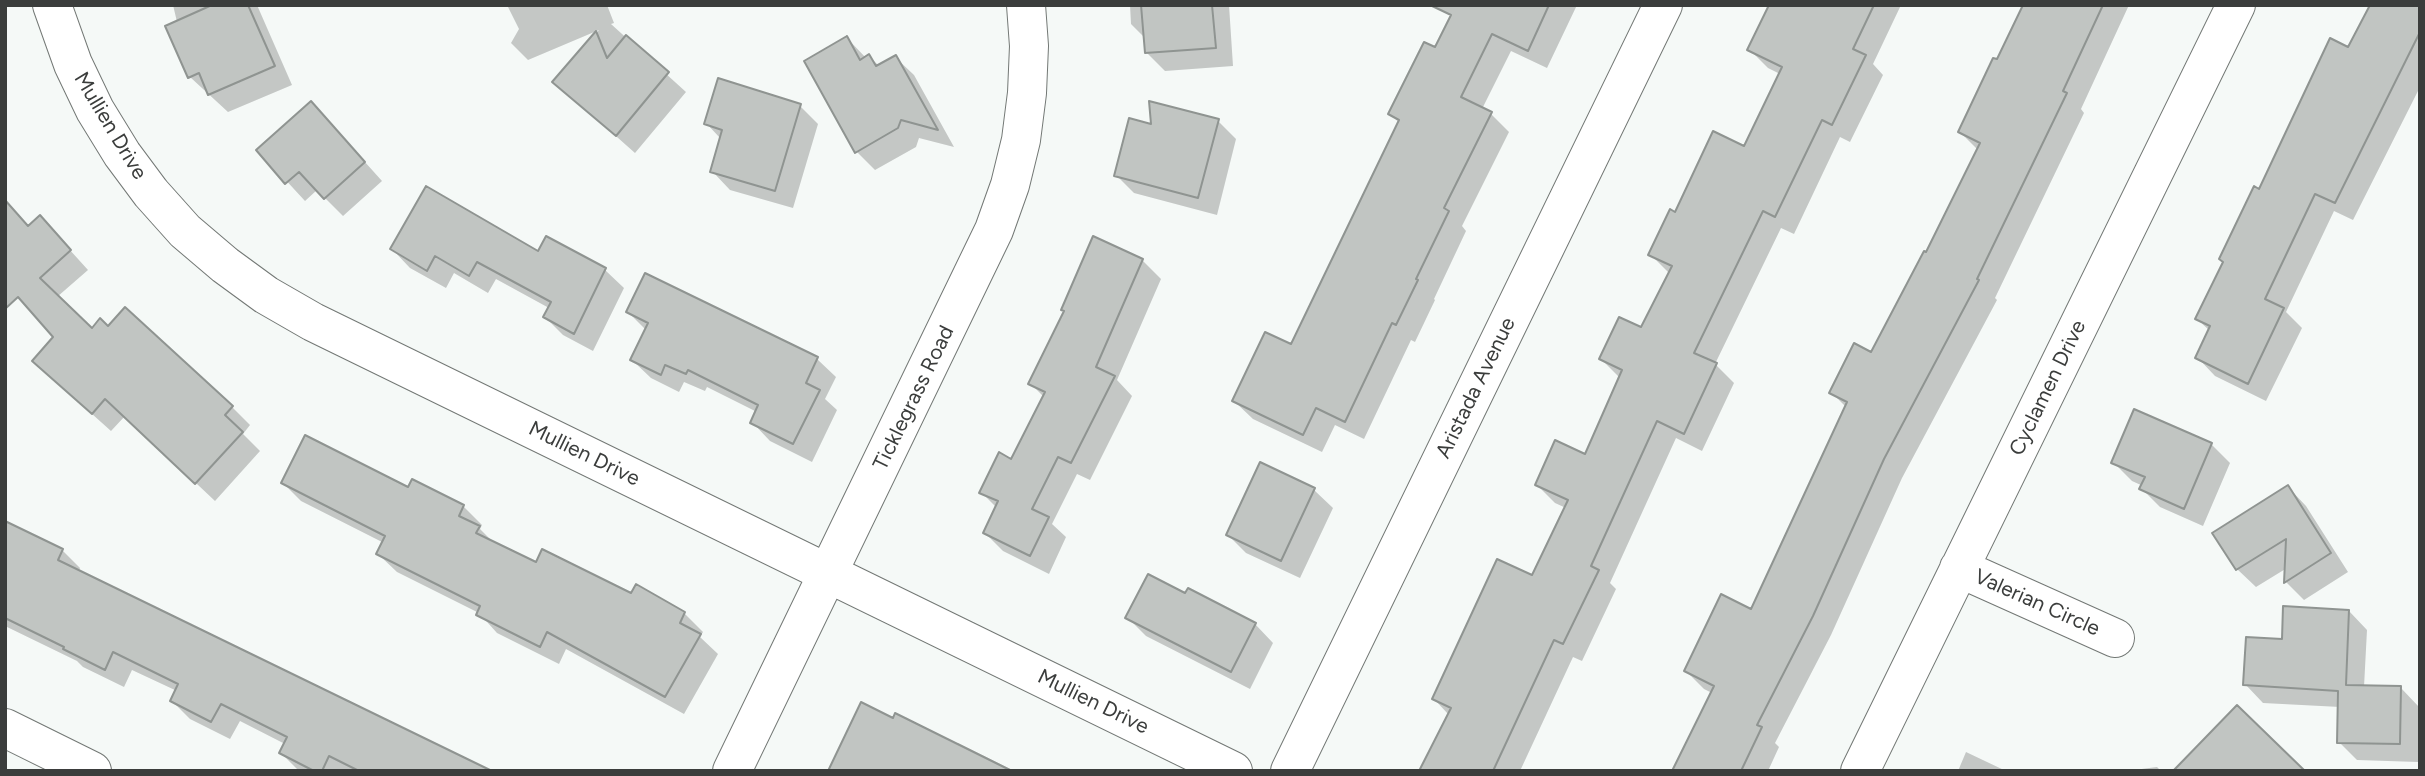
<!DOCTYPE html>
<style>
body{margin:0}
#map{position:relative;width:2425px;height:776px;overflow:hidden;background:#f5f9f7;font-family:Figtree,sans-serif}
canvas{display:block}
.frame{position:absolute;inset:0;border:7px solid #3b3d3c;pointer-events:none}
</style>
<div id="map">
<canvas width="2425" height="776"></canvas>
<div class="frame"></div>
</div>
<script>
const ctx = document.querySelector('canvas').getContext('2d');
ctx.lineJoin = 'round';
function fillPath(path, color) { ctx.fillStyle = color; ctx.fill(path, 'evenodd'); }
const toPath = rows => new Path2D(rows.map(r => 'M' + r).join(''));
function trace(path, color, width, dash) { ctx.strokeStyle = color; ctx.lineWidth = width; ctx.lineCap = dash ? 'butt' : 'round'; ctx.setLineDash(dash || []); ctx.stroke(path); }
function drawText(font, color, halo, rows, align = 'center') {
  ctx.font = font + ' Figtree,sans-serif'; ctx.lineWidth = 6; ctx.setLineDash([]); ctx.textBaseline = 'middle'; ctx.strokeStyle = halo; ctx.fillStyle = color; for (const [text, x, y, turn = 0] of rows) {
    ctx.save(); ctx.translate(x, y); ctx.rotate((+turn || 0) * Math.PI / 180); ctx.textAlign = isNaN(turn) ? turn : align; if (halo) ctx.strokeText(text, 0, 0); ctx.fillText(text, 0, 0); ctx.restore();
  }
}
fillPath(toPath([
 [173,5,257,5,292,85,228,112,190,77],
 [507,5,607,5,614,23,611,24,686,92,635,153,555,82,599,30,528,60,511,43,519,29],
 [1130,5,1229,5,1233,66,1165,71,1147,53,1145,38,1131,24],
 [1458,5,1577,5,1547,68,1511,51,1482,109,1491,114,1509,132,1462,226,1466,231,1434,299,1435,300,1415,342,1411,340,1364,439,1335,425,1322,452,1253,419,1234,401,1292,346,1399,123,1391,114,1436,50],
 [1771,5,1901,5,1873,64,1883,75,1850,142,1840,137,1794,234,1781,228,1715,364,1734,383,1702,451,1676,438,1610,583,1616,589,1582,661,1573,657,1520,771,1421,771,1449,715,1434,699,1533,578,1566,508,1555,503,1537,485,1586,456,1619,377,1601,359,1642,330,1670,274,1650,254,1676,214,1745,149,1780,74,1768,68,1749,49],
 [2024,5,2129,5,2081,109,2084,113,1995,298,1997,300,1902,478,1831,635,1775,743,1779,747,1768,771,1674,771,1712,693,1704,689,1686,671,1752,612,1847,408,1831,392,1871,354,1927,254,1979,151,1960,132,1998,62],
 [2420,5,2420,87,2353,220,2334,211,2286,312,2302,328,2266,401,2215,376,2197,357,2210,331,2197,319,2260,191,2349,50],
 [847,38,866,58,869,56,879,66,895,57,914,75,954,147,919,138,916,147,875,170,857,152],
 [800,106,818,124,793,208,730,190,712,171,721,139,706,123],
 [1218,121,1236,139,1217,215,1134,193,1116,175,1153,126],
 [329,122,382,181,343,216,317,190,305,201,258,150],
 [6,203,29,227,40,217,88,270,57,297,92,330,108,328,232,407,250,425,243,434,260,451,215,501,125,416,111,431,53,379,56,338],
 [546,238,605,270,624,288,593,351,563,335,545,317,549,308,496,279,488,293,454,273,446,288,410,268,392,249,539,253],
 [1142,260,1161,279,1117,380,1132,396,1090,480,1077,474,1052,524,1066,537,1049,574,1003,551,985,533,997,508,981,492,1012,461,1044,397,1030,383],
 [646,276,817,359,836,377,825,399,837,410,812,462,770,441,752,422,757,412,707,387,705,391,684,382,679,392,651,378,632,360,646,330,628,312],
 [2135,411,2211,444,2230,463,2203,526,2160,507,2142,489,2143,486,2132,481,2113,462],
 [1261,464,1314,490,1333,508,1300,578,1246,553,1228,535],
 [413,482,463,506,482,525,480,529,494,543,537,565,684,613,703,632,700,637,718,654,684,714,566,649,559,664,497,633,479,613,397,572,378,554,384,543,301,501,283,483,409,490],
 [2288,487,2306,506,2348,572,2304,600,2286,582,2287,568,2256,587,2237,569,2215,534],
 [5,523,62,550,80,568,79,571,488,771,299,771,281,753,285,744,240,721,230,739,190,719,172,701,177,691,132,670,124,687,83,667,77,661,5,626],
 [2349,611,2367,630,2364,687,2401,688,2419,707,2418,762,2357,760,2339,742,2340,707,2263,703,2245,684,2283,641],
 [1128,618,1255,624,1273,643,1250,689,1146,636],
 [958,743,1014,771,830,771,957,745],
 [1966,752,2006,771,1958,771],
 [2157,767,2161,771,2126,771]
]), '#0003');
const building = toPath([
 [212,5,248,5,275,66,208,95,199,73,188,78,165,26,212,5],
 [1141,5,1212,5,1216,48,1145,53,1141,5],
 [1430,5,1549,5,1528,51,1492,34,1461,97,1492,112,1444,208,1449,211,1416,279,1418,280,1396,325,1392,323,1345,422,1316,408,1303,435,1232,401,1265,332,1291,344,1399,120,1388,114,1424,42,1435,47,1451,15,1430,5],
 [1769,5,1874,5,1853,49,1866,55,1832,125,1822,120,1775,217,1763,211,1694,353,1717,363,1684,434,1657,421,1591,566,1599,570,1563,644,1554,640,1493,771,1419,771,1451,708,1432,699,1497,559,1532,575,1568,500,1535,485,1555,440,1585,454,1622,370,1599,359,1619,317,1641,327,1672,266,1648,255,1670,209,1675,212,1713,131,1744,146,1782,67,1747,50,1769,5],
 [2023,5,2103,5,2063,91,2067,93,1977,279,1979,280,1884,459,1813,616,1757,725,1762,727,1741,771,1672,771,1714,686,1684,671,1721,594,1751,609,1847,402,1829,393,1854,343,1871,352,1924,251,1926,252,1980,143,1958,132,1993,58,1997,59,2023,5],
 [2370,5,2420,5,2420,32,2335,203,2315,194,2265,299,2284,308,2248,384,2195,358,2210,326,2195,319,2223,262,2219,259,2254,186,2259,189,2330,38,2348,47,2370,5],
 [596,31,607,58,626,35,669,72,616,136,552,82,596,31],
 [847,36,860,60,869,54,876,66,896,55,938,130,901,120,898,128,855,153,804,61,847,36],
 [718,78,801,104,775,191,710,172,722,130,704,124,718,78],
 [311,101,365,162,324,199,299,172,285,184,256,150,311,101],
 [1149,101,1219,119,1198,198,1114,176,1129,118,1151,124,1149,101],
 [426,186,538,251,546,236,606,268,574,334,543,317,551,302,477,262,469,276,435,256,427,271,390,249,426,186],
 [5,200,28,226,40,215,71,250,40,278,92,328,100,318,108,326,125,307,233,406,225,415,243,432,195,484,105,399,92,414,32,361,53,337,18,297,5,309,5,200],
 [1093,236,1143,259,1096,367,1115,376,1071,463,1058,457,1032,509,1049,517,1030,556,983,533,998,501,979,493,999,452,1011,459,1045,392,1028,384,1064,311,1061,310,1093,236],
 [645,273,818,357,806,383,820,390,793,444,750,423,758,405,688,370,686,374,665,365,661,375,630,360,648,323,626,312,645,273],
 [2134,409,2212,443,2184,509,2139,489,2145,477,2111,463,2134,409],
 [305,435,408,487,412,479,464,505,459,516,480,526,476,533,536,562,542,549,631,593,636,584,685,612,680,623,701,634,665,697,547,632,540,647,476,615,480,606,376,554,385,536,281,483,305,435],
 [1260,462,1315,488,1281,561,1226,535,1260,462],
 [2288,485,2331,553,2284,583,2286,539,2236,570,2212,533,2288,485],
 [5,521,63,549,58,560,492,771,359,771,329,756,322,771,314,771,279,753,287,737,221,704,211,722,170,701,178,684,113,652,105,670,63,649,64,647,5,618,5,521],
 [1148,574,1185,593,1188,588,1256,623,1231,672,1125,618,1148,574],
 [2283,606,2349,610,2346,685,2401,686,2400,744,2337,743,2338,691,2243,685,2246,637,2282,639,2283,606],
 [861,702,893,718,895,713,1012,771,828,771,861,702],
 [2237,705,2305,771,2173,771,2237,705]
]);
fillPath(building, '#c1c5c2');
trace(building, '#8f9491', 2);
const minor = toPath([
 [52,5,73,64,95,110,122,154,151,193,185,231,225,265,266,295,313,322,1233,771],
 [1959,568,2115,638],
 [5,728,92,771],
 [732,771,994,230,1010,185,1021,140,1027,93,1029,46,1026,5],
 [1290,771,1663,5],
 [1860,771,2236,5]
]);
trace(minor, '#737875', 40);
trace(minor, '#fff', 38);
drawText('21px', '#3b3d3c', '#fff', [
 ["Mullien Drive",110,126,59],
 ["Aristada Avenue",1476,388,-64],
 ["Cyclamen Drive",2048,388,-64],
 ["Ticklegrass Road",914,398,-64],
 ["Mullien Drive",584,454,26],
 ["Valerian Circle",2037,603,24],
 ["Mullien Drive",1093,702,26]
]);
</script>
